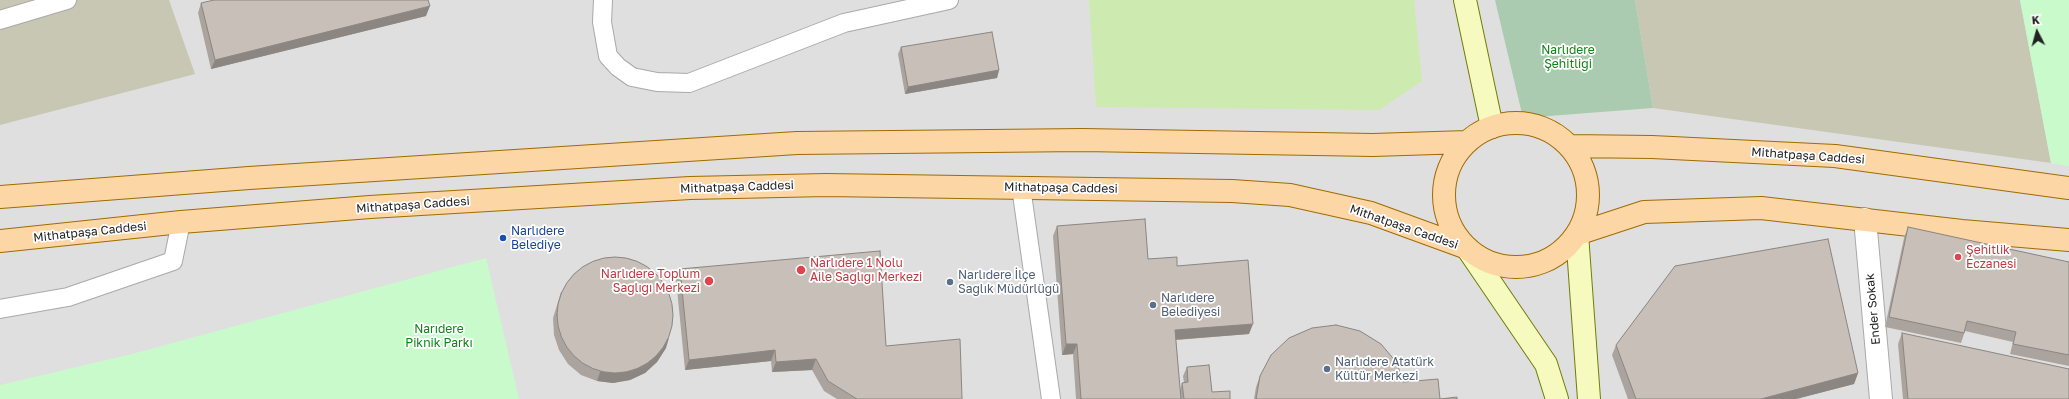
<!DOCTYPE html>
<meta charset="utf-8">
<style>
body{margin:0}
#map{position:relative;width:2069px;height:399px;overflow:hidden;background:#f2efe9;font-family:"Golos Text",sans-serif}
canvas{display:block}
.north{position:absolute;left:2017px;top:12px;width:40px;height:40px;-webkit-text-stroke:3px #fff;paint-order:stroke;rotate:354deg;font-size:11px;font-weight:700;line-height:16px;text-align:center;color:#222}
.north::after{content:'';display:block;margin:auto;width:14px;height:18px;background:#222;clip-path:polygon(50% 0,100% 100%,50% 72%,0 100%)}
</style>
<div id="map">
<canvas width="2069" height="399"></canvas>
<div class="north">K</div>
</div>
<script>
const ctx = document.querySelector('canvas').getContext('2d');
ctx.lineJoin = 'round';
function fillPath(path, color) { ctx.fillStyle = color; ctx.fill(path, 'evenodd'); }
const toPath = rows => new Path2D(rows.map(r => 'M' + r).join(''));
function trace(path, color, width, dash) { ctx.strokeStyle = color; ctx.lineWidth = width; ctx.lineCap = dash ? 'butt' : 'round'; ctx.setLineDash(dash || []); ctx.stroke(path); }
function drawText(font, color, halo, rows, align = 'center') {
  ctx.font = font + ' "Golos Text",sans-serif'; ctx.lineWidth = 3.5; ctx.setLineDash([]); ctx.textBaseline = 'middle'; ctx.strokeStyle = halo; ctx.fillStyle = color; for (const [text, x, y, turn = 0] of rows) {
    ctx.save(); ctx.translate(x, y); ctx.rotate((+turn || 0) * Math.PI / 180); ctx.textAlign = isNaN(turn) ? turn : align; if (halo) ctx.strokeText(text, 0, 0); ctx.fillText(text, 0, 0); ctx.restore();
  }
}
fillPath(toPath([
 [0,0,2069,0,2069,399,0,399]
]), '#e0dfdf');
fillPath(toPath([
 [0,0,169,0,195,74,0,125],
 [1635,0,2020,0,2051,163,1653,108]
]), '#c7c7b4');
fillPath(toPath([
 [1089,0,1414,0,1422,81,1379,110,1096,107]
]), '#cdebb0');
fillPath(toPath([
 [1495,0,1635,0,1653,108,1523,118]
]), '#aacbaf');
fillPath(toPath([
 [2020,0,2069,0,2069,166,2051,163],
 [486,258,519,399,0,399,0,385,132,354]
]), '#c8facc');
const lane = toPath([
 [603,0,602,22,608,56,618,67,632,77,657,82,689,83,844,23,949,0],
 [0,20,67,0],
 [1021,187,1051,399],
 [0,309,68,297,173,261,181,222]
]);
const street = toPath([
 [1865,219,1881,399]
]);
const secondary = toPath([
 [1465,0,1492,127],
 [1577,234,1589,399],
 [1467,248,1546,364,1557,399]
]);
const primary = toPath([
 '1444 195a72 72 0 1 1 144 0a72 72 0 1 1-144 0Z',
 [1569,146,1652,147,1835,156,2069,188],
 [0,197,249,178,797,143,1083,140,1373,145,1467,142],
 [1577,234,1644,212,1761,208,1962,231,2069,240],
 [0,241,181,222,370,207,690,188,826,185,1232,191,1290,195,1371,213,1467,248]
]);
trace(lane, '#a9a9a9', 20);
trace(street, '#a9a9a9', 24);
trace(secondary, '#707d05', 24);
trace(primary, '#a06b00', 24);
trace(lane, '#fff', 18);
trace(street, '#fff', 22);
trace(secondary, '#f7fabf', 22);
trace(primary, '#fcd6a4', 22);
fillPath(toPath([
 [201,3,426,16,211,69,198,13],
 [901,47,999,70,997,78,905,94,898,54],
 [1057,226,1148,259,1177,266,1249,334,1176,340,1180,390,1182,383,1184,383,1183,376,1187,367,1212,392,1230,399,1076,399,1073,354,1062,355,1053,236],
 [1908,227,2069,262,2069,366,2010,354,2013,342,1965,331,1961,343,1885,327,1904,238],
 [680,269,886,346,962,399,837,399,824,391,812,370,772,372,771,361,685,370,676,279],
 [561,292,666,348,657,362,645,373,630,380,613,383,597,381,581,375,568,364,559,350,554,335,553,318,558,302],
 [1902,333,2069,399,1903,399,1898,344],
 [1616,345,1858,373,1854,384,1796,399,1628,399,1612,355],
 [1260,376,1403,382,1440,399,1457,399,1254,399,1256,387]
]), '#aba49e');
fillPath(toPath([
 [430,6,426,16,211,69,215,60],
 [999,70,997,78,905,94,908,87],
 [1253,324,1249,334,1172,340,1175,330],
 [669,338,666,348,657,362,645,373,630,380,613,383,597,381,600,372],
 [1066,344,1077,344,1073,354,1062,355],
 [775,350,771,361,685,370,689,360],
 [816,359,812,370,772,372,776,362],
 [1858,373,1854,384,1796,399,1761,399]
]), '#8b8681');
const building = toPath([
 [214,0,428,0,430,6,215,60,201,3,214,0],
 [992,32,999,70,908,87,901,47,992,32],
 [1145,219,1148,259,1177,257,1177,266,1248,260,1253,324,1175,330,1181,399,1081,399,1077,344,1066,344,1057,226,1145,219],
 [1908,227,2069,262,2069,355,2013,344,2016,332,1967,321,1964,333,1889,317,1908,227],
 [1828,239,1858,373,1761,399,1636,399,1616,345,1675,266,1828,239],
 [880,251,886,346,960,339,962,399,857,399,828,381,816,359,776,362,775,350,689,360,680,269,880,251],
 '557 315a58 58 0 1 1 116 0a58 58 0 1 1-116 0Z',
 [1336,325,1360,331,1381,344,1397,363,1403,382,1438,379,1440,399,1457,397,1457,399,1256,399,1260,376,1271,355,1289,338,1312,328,1336,325],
 [1902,333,2069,369,2069,399,1908,399,1902,333],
 [1209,365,1212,392,1230,391,1230,399,1184,399,1182,383,1188,382,1187,367,1209,365]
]);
fillPath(building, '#c7bfb8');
trace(building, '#8b8681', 1);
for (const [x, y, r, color] of [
 [503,238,4,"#1a4fb4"],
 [1958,257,4,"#e0444e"],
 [801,270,5,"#e0444e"],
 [709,281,5,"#e0444e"],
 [950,282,4,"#5c6f8a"],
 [1153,305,4,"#5c6f8a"],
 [1327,369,4,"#5c6f8a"]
]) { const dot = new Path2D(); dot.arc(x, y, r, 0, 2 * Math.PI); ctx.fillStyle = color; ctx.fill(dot); trace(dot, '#fff', 1.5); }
drawText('12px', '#0c8416', '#fff', [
 ["Narlıdere",1568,50],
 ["Şehitliği",1568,64],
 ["Narıdere",439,329],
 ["Piknik Parkı",439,343]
]);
drawText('12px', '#222', '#fff', [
 ["Mithatpaşa Caddesi",1808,156,4],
 ["Mithatpaşa Caddesi",737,187,-2],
 ["Mithatpaşa Caddesi",1061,188,1],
 ["Mithatpaşa Caddesi",413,205,-4],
 ["Mithatpaşa Caddesi",1404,227,19],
 ["Mithatpaşa Caddesi",90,232,-6],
 ["Ender Sokak",1873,309,-95]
]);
drawText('12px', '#164399', '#fff', [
 ["Narlıdere",511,231],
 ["Belediye",511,245]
], 'left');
drawText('12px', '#be3a42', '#fff', [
 ["Şehitlik",1966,250],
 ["Eczanesi",1966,264],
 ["Narlıdere 1 Nolu",810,263],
 ["Aile Sağlığı Merkezi",810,277],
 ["Narlıdere Toplum",700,274,"right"],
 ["Sağlığı Merkezi",700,288,"right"]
], 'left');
drawText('12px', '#4e5e75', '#fff', [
 ["Narlıdere İlçe",958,275],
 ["Sağlık Müdürlüğü",958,289],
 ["Narlıdere",1161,298],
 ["Belediyesi",1161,312],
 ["Narlıdere Atatürk",1335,362],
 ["Kültür Merkezi",1335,376]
], 'left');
</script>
